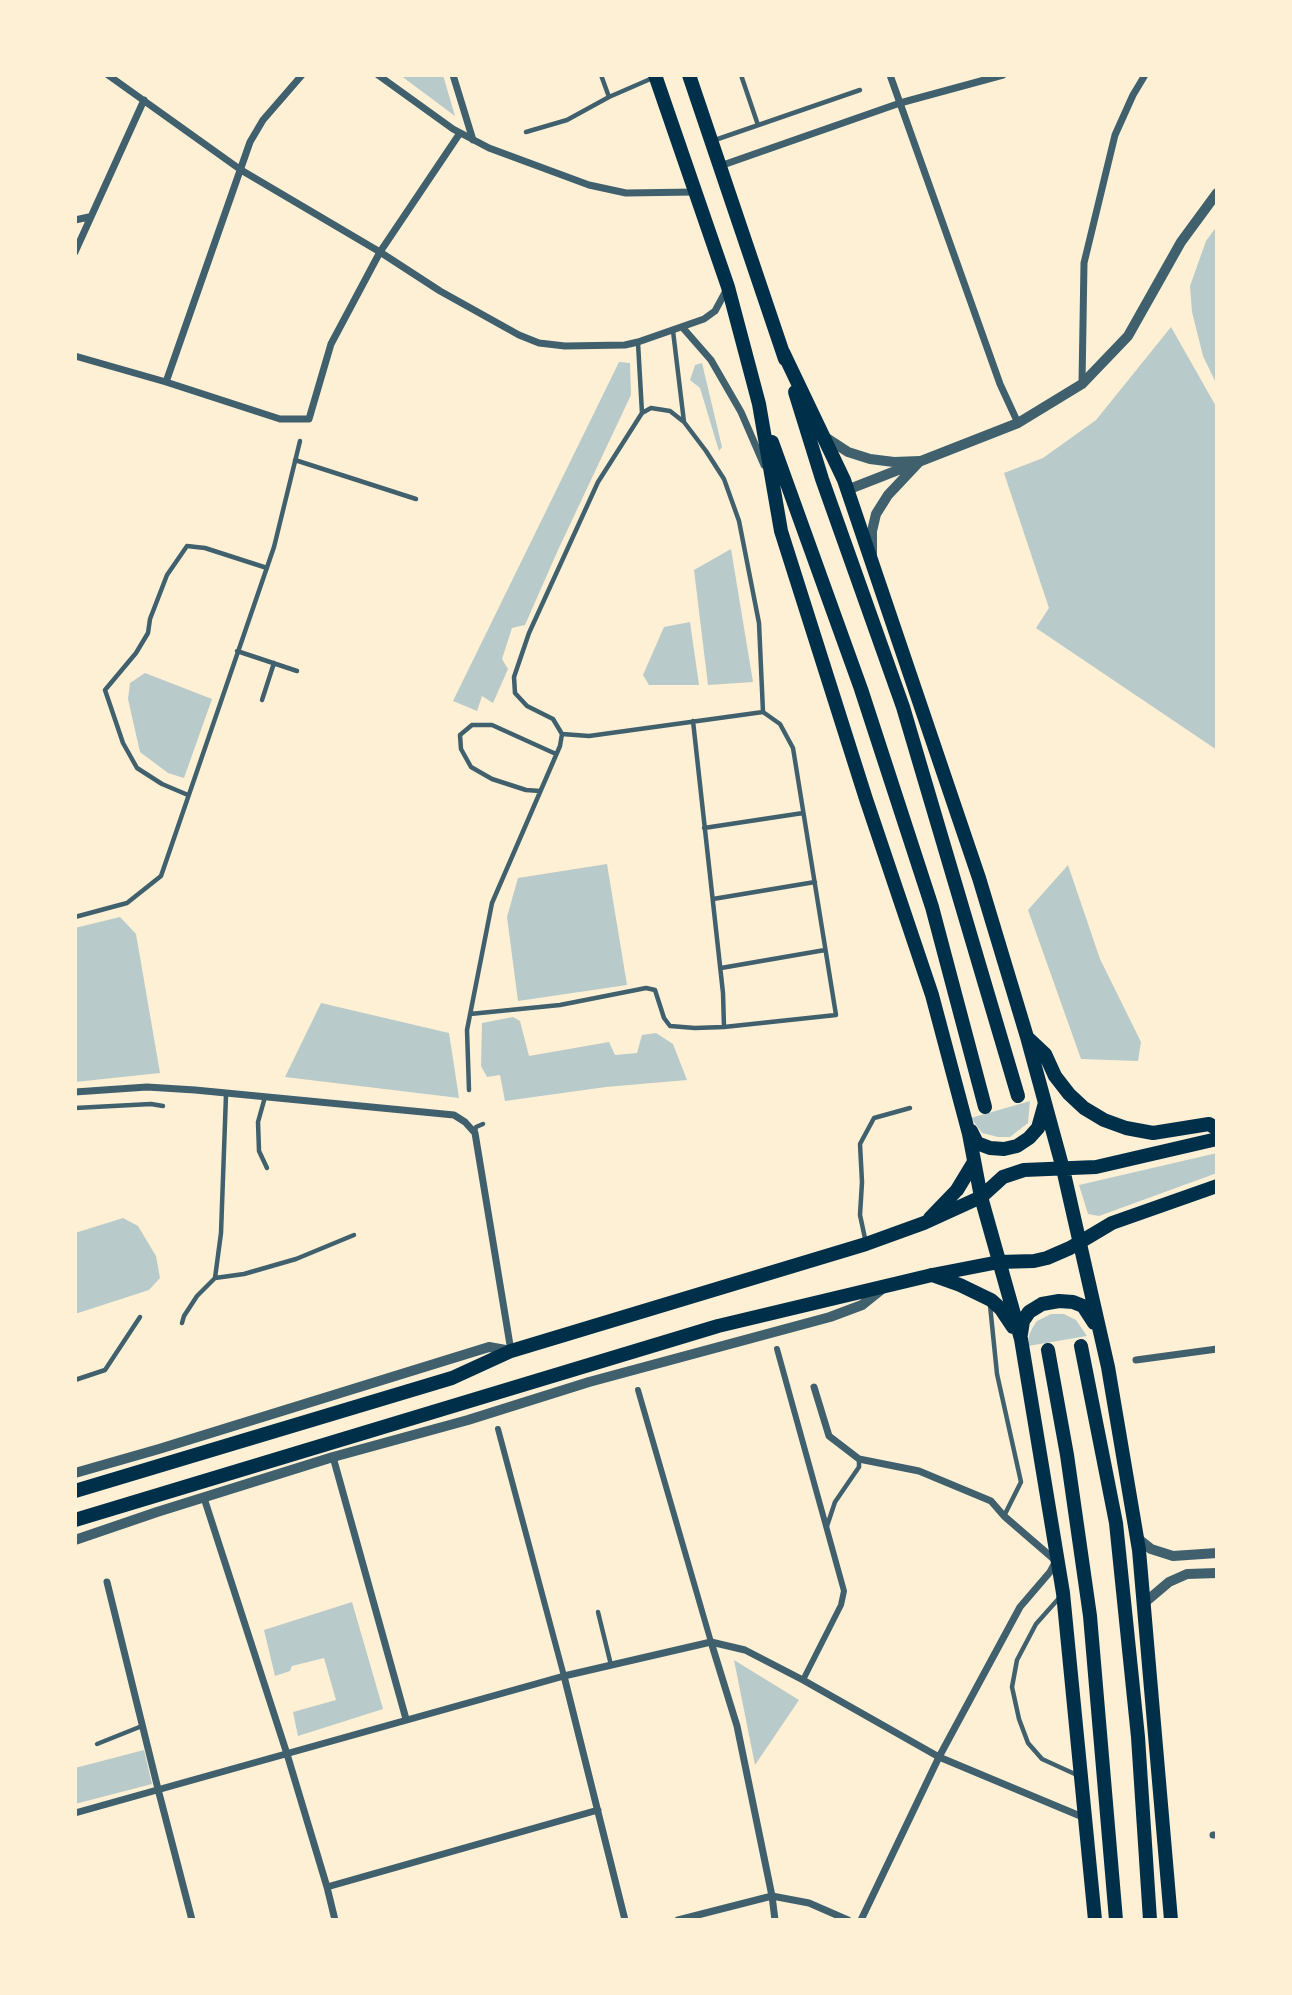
<!DOCTYPE html>
<style>
body{margin:0}
#map{position:relative;width:1292px;height:1995px;overflow:hidden;background:#fdf0d5;font-family:Montserrat,sans-serif}
canvas{display:block}
.frame{position:absolute;inset:0;border:77px solid #fdf0d5;pointer-events:none}
</style>
<div id="map">
<canvas width="1292" height="1995"></canvas>
<div class="frame"></div>
</div>
<script>
const ctx = document.querySelector('canvas').getContext('2d');
ctx.lineJoin = 'round';
function fillPath(path, color) { ctx.fillStyle = color; ctx.fill(path, 'evenodd'); }
const toPath = rows => new Path2D(rows.map(r => 'M' + r).join(''));
function trace(path, color, width, dash) { ctx.strokeStyle = color; ctx.lineWidth = width; ctx.lineCap = dash ? 'butt' : 'round'; ctx.setLineDash(dash || []); ctx.stroke(path); }
fillPath(toPath([
 [400,75,443,75,455,116],
 [1217,226,1217,385,1203,356,1192,312,1190,286,1206,241],
 [1171,327,1217,408,1217,750,1036,628,1049,608,1004,473,1043,458,1096,420],
 [619,362,630,363,631,395,558,550,525,625,512,628,502,659,508,669,493,703,482,696,477,711,453,701],
 [702,363,722,447,719,451,700,388,690,380,695,365],
 [731,549,753,682,708,685,694,570],
 [690,622,699,685,649,685,643,675,664,627],
 [145,673,212,699,184,778,168,773,140,752,128,699,130,683],
 [607,864,627,985,518,1001,507,917,518,878],
 [1068,865,1100,959,1141,1042,1138,1061,1081,1059,1028,910],
 [120,917,136,934,160,1073,75,1082,75,928],
 [321,1003,449,1033,459,1098,285,1077],
 [513,1017,520,1021,529,1056,609,1042,615,1055,637,1053,642,1035,656,1033,673,1044,687,1080,606,1087,505,1101,500,1075,487,1077,481,1066,482,1023],
 [1030,1101,1028,1123,1010,1137,998,1137,982,1133,971,1118],
 [1217,1153,1217,1173,1099,1216,1088,1214,1079,1185],
 [123,1218,138,1226,156,1256,160,1278,149,1290,75,1314,75,1233],
 [1051,1314,1064,1314,1076,1320,1087,1336,1028,1346,1029,1335,1033,1327,1037,1321],
 [352,1602,383,1709,298,1736,293,1712,336,1700,324,1658,292,1666,290,1671,275,1676,264,1630],
 [734,1660,799,1700,755,1765],
 [144,1750,152,1784,75,1804,75,1768]
]), '#b9caca');
trace(toPath([
 [601,75,609,97],
 [741,75,758,125],
 [526,132,567,120,609,97,655,77],
 [715,140,860,90],
 [673,331,684,422],
 [638,343,642,413],
 [295,460,416,499],
 [237,651,297,671],
 [262,700,274,663],
 [693,721,723,993,724,1027],
 [540,791,526,790,492,779,471,767,461,749,460,735,472,725,492,725,556,754],
 [188,795,162,784,137,768,123,743,105,690,136,653,148,633,150,619,167,575,187,546,205,548,267,568],
 [704,828,803,813],
 [713,899,815,882],
 [75,917,127,903,161,876,274,547,300,441],
 [721,968,825,950],
 [470,1014,560,1005,646,988,655,990,664,1018,670,1026,695,1028,724,1027,836,1015,793,748,780,724,763,712,589,736,562,734],
 [469,1090,467,1030,492,903,560,746,562,734,553,719,527,706,515,693,514,677,529,633,598,482,642,413,651,408,670,411,684,422,706,451,724,479,739,521,759,623,763,712],
 [265,1097,258,1122,259,1151,267,1168],
 [75,1108,151,1104,163,1106],
 [475,1132,476,1127,483,1124],
 [866,1243,860,1215,862,1182,860,1144,874,1118,910,1108],
 [215,1278,244,1274,296,1259,354,1235],
 [990,1305,997,1374,1021,1482,1004,1516],
 [182,1323,184,1316,197,1296,215,1278,221,1233,226,1095],
 [75,1380,105,1370,140,1317],
 [827,1526,835,1502,859,1467,859,1460],
 [1060,1597,1036,1624,1017,1660,1012,1687,1019,1719,1028,1743,1042,1759,1077,1775],
 [598,1612,611,1665],
 [97,1744,142,1726]
]), '#3f606c', 4.5);
trace(toPath([
 [777,1349,844,1591,841,1605,803,1680],
 [638,1390,711,1642],
 [498,1429,564,1676]
]), '#3f606c', 6);
trace(toPath([
 [108,75,241,170,380,252,440,291,519,335,539,343,565,346,625,345,638,342,704,319,715,311,727,289],
 [378,75,453,129,489,148,589,185,626,193,695,192],
 [453,75,473,140],
 [890,75,1000,384,1018,423],
 [720,166,900,103,1003,75],
 [75,220,89,217],
 [75,252,144,100],
 [683,328,711,360,741,412,764,465],
 [75,356,166,382,280,419,309,419,331,344,380,252,460,133],
 [166,382,250,142,263,120,302,75],
 [1082,383,1084,263,1115,135,1133,95,1145,75],
 [75,1092,147,1087,195,1090,454,1115,465,1122,475,1133,511,1351],
 [1136,1360,1217,1349],
 [814,1387,829,1436,859,1459,919,1471,991,1501,1004,1516,1056,1561,1050,1572,1020,1607,939,1757,861,1920],
 [333,1457,406,1719],
 [204,1498,287,1754,327,1887,335,1920],
 [107,1582,158,1789,192,1920],
 [711,1642,737,1726,772,1896,775,1920],
 [564,1676,625,1920],
 [75,1813,564,1676,711,1642,745,1650,803,1680,939,1757,1085,1818],
 [1213,1835,1217,1835],
 [327,1887,598,1810],
 [678,1920,772,1896,809,1903,848,1920]
]), '#3f606c', 7);
trace(toPath([
 [825,437,848,452,870,459,894,462,920,461,888,495,876,514,872,531,872,554],
 [847,490,1018,423,1082,384,1128,336,1181,242,1217,193],
 [75,1473,159,1449,489,1347,511,1351],
 [1136,1537,1151,1549,1173,1556,1217,1553],
 [75,1540,157,1512,333,1457,468,1420,589,1382,830,1317,862,1305,882,1289],
 [1143,1604,1169,1582,1187,1574,1217,1573]
]), '#3f606c', 10);
trace(toPath([
 [930,1218,957,1190,974,1162],
 [75,1491,452,1378,511,1351,866,1244,924,1223,981,1197],
 [75,1520,718,1326,932,1275,999,1262]
]), '#003049', 14);
trace(toPath([
 [655,75,728,287,759,404,781,531,866,799,932,995,969,1134,981,1197,1021,1339,1063,1593,1095,1920],
 [689,75,785,359],
 [783,352,844,480,979,878,1027,1037,1063,1169,1108,1367,1139,1550,1171,1920],
 [795,392,822,479,903,707,1018,1096],
 [772,442,861,689,932,907,985,1107],
 [1029,1039,1045,1054,1055,1076,1069,1094,1084,1108,1104,1120,1126,1128,1153,1133,1209,1124,1217,1129],
 [971,1131,977,1143,990,1148,1004,1149,1017,1146,1029,1138,1038,1128,1045,1103],
 [981,1197,1003,1177,1024,1170,1096,1167,1217,1139],
 [999,1262,1034,1261,1047,1258,1070,1248,1112,1223,1217,1186],
 [932,1275,960,1285,991,1300,1001,1309,1013,1327],
 [1021,1334,1023,1321,1029,1312,1042,1304,1059,1301,1073,1302,1083,1306,1094,1323],
 [1081,1346,1116,1523,1138,1737,1150,1920],
 [1048,1350,1067,1455,1090,1616,1116,1920]
]), '#003049', 14);
</script>
